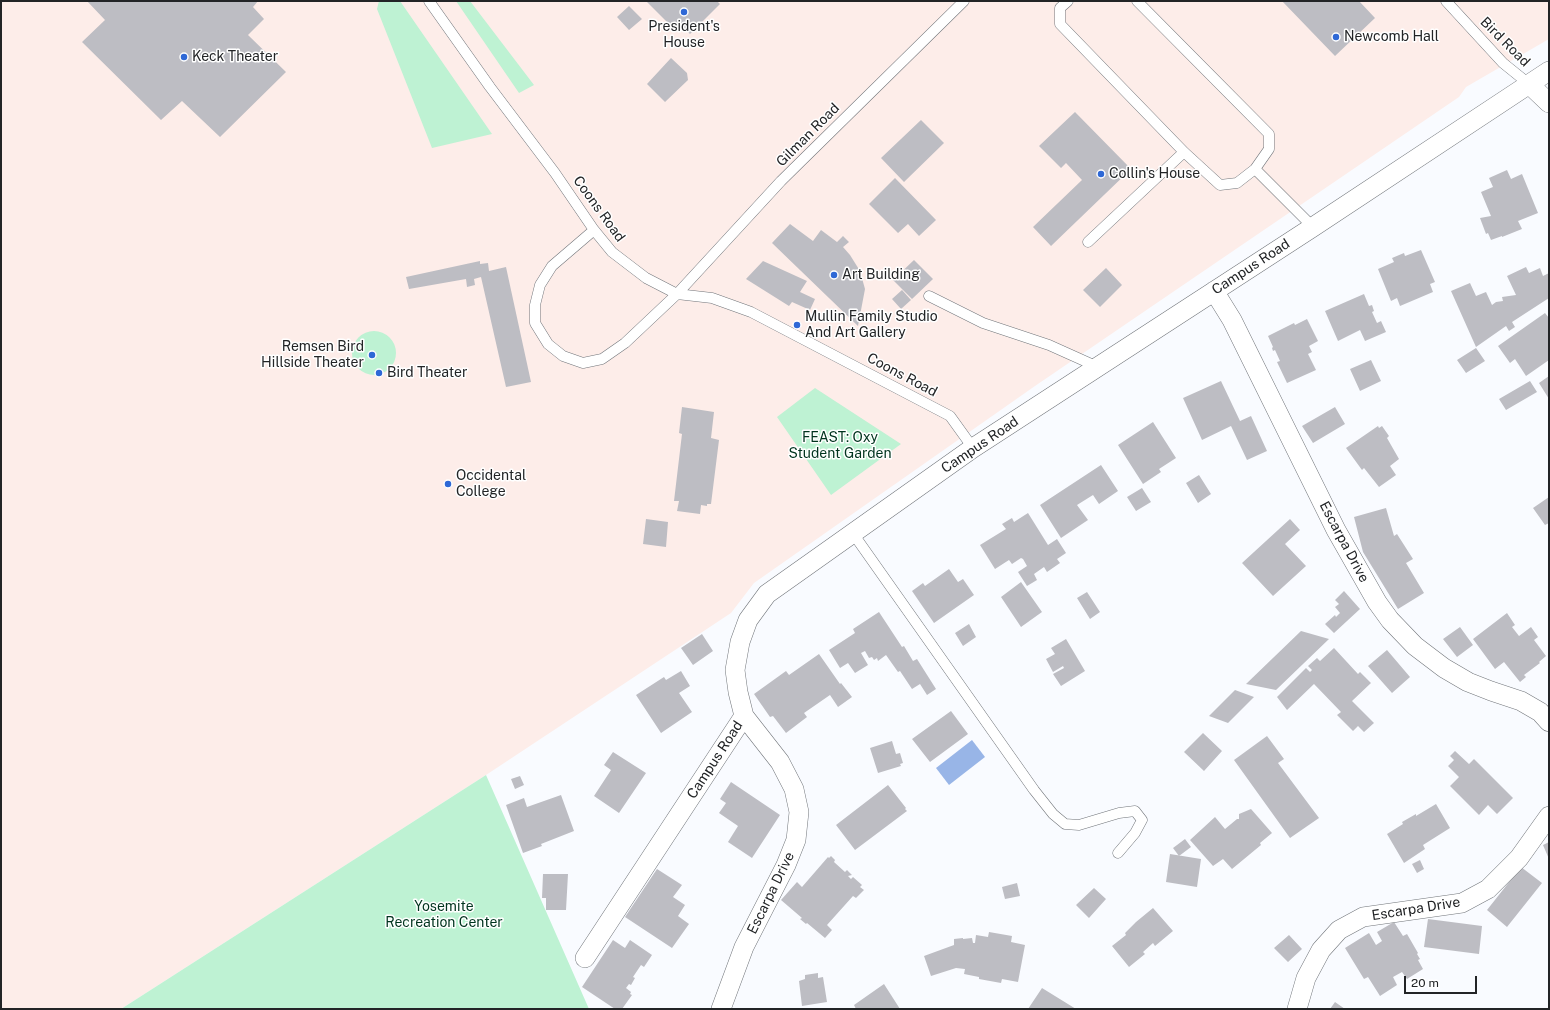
<!DOCTYPE html>
<style>
body{margin:0}
#map{position:relative;width:1550px;height:1010px;overflow:hidden;background:#f9fbff;font-family:"Public Sans",sans-serif}
canvas{display:block}
.frame{position:absolute;inset:0;border:2px solid #222426;pointer-events:none}
.scale{position:absolute;left:1404px;top:976px;width:73px;height:18px;box-sizing:border-box;border:2px solid #222426;border-top:0;padding-left:5px;font-size:12px;line-height:14px;white-space:nowrap;color:#222426;-webkit-text-stroke:3px #fff;paint-order:stroke}
</style>
<div id="map">
<canvas width="1550" height="1010"></canvas>
<div class="frame"></div>
<div class="scale">20 m</div>
</div>
<script>
const ctx = document.querySelector('canvas').getContext('2d');
ctx.lineJoin = 'round';
function fillPath(path, color) { ctx.fillStyle = color; ctx.fill(path, 'evenodd'); }
const toPath = rows => new Path2D(rows.map(r => 'M' + r).join(''));
function trace(path, color, width, dash) { ctx.strokeStyle = color; ctx.lineWidth = width; ctx.lineCap = dash ? 'butt' : 'round'; ctx.setLineDash(dash || []); ctx.stroke(path); }
function drawText(font, color, halo, rows, align = 'center') {
  ctx.font = font + ' "Public Sans",sans-serif'; ctx.lineWidth = 3; ctx.setLineDash([]); ctx.textBaseline = 'middle'; ctx.strokeStyle = halo; ctx.fillStyle = color; for (const [text, x, y, turn = 0] of rows) {
    ctx.save(); ctx.translate(x, y); ctx.rotate((+turn || 0) * Math.PI / 180); ctx.textAlign = isNaN(turn) ? turn : align; if (halo) ctx.strokeText(text, 0, 0); ctx.fillText(text, 0, 0); ctx.restore();
  }
}
fillPath(toPath([
 [1,1,1549,1,1549,39,1466,87,1459,97,1035,386,754,583,731,613,486,775,121,1009,1,1009]
]), '#fdede9');
fillPath(toPath([
 [379,1,400,1,492,134,432,148,377,9],
 [456,1,470,1,534,85,519,93],
 '352 353a22 22 0 1 1 44 0a22 22 0 1 1-44 0Z',
 [815,388,901,444,831,495,777,417],
 [486,775,589,1009,121,1009]
]), '#bef2d3');
fillPath(toPath([
 [972,740,985,757,949,785,936,768]
]), '#98b5e7');
fillPath(toPath([
 [87,1,258,1,253,7,264,19,248,35,286,72,220,137,182,101,161,120,82,42,105,20],
 [646,1,717,1,720,4,690,34,682,26,677,32],
 [1282,1,1359,1,1375,18,1335,56],
 [629,6,642,19,629,30,617,17],
 [671,58,687,73,688,80,665,102,647,84],
 [1075,112,1131,169,1051,246,1033,227,1082,180,1066,163,1061,168,1039,146],
 [921,120,944,143,904,182,881,158],
 [1507,170,1511,179,1522,174,1538,213,1518,221,1522,229,1502,237,1502,236,1491,240,1488,233,1486,234,1480,218,1491,216,1481,192,1493,187,1489,178],
 [895,178,936,220,919,236,908,224,898,233,869,204],
 [790,224,813,241,821,230,837,242,843,236,849,242,843,247,850,255,860,271,865,289,858,326,772,243],
 [1421,250,1435,282,1430,284,1433,292,1400,306,1397,298,1391,301,1378,269,1394,262,1392,258,1404,253,1405,256],
 [914,260,933,279,912,299,893,280],
 [480,261,480,264,488,263,489,271,506,267,531,382,506,387,481,277,474,279,475,285,467,287,466,279,409,289,406,277],
 [763,261,807,281,800,292,815,299,810,310,792,302,789,306,746,279],
 [1526,267,1529,273,1540,268,1543,276,1549,273,1549,298,1512,322,1515,327,1509,331,1506,326,1476,347,1451,291,1470,283,1476,296,1486,292,1492,305,1496,302,1503,301,1502,297,1516,295,1507,276],
 [1106,268,1122,285,1100,307,1083,290],
 [902,290,911,300,901,309,892,299],
 [1364,294,1369,306,1372,305,1374,311,1372,312,1377,323,1381,321,1386,332,1365,341,1360,330,1338,341,1325,311],
 [1545,313,1549,318,1549,360,1526,376,1515,359,1510,363,1498,346],
 [1307,319,1318,341,1309,346,1312,352,1308,354,1316,370,1287,383,1277,362,1280,361,1275,350,1273,351,1272,348,1273,347,1268,336,1294,323,1295,325],
 [1476,348,1485,361,1466,373,1457,360],
 [1371,360,1381,381,1360,391,1350,369],
 [1549,376,1549,399,1539,383],
 [1221,381,1240,421,1251,416,1267,451,1247,460,1231,426,1202,440,1183,398],
 [1530,381,1537,392,1506,410,1499,399],
 [682,407,714,412,711,438,719,440,711,504,707,504,707,506,701,505,700,514,677,511,679,501,674,501,682,434,679,433],
 [1335,407,1345,424,1313,443,1302,426],
 [1153,422,1176,458,1159,469,1161,472,1143,484,1118,445],
 [1378,426,1379,428,1382,426,1389,436,1387,438,1399,459,1390,466,1396,475,1379,487,1364,468,1362,470,1346,448],
 [1101,465,1118,491,1099,504,1093,495,1077,505,1088,520,1061,538,1040,505],
 [1199,475,1211,494,1198,503,1186,483],
 [1142,488,1151,502,1136,511,1127,497],
 [1549,497,1549,523,1545,525,1533,508],
 [1386,508,1394,536,1397,534,1413,559,1406,563,1424,593,1398,609,1363,552,1354,517],
 [1028,513,1048,545,1057,539,1066,553,1057,559,1060,563,1047,572,1044,567,1034,574,1037,580,1027,586,1018,572,1027,566,1023,559,1021,558,1012,564,1009,560,995,569,980,545,1006,529,1002,524,1012,518,1014,522],
 [646,519,668,522,666,547,643,544],
 [1290,519,1300,530,1285,544,1306,566,1273,596,1242,563],
 [949,569,958,582,963,579,974,595,934,623,912,591,923,583,925,586],
 [1021,582,1042,612,1021,627,1001,597],
 [1344,591,1360,609,1334,633,1325,624,1335,615,1336,617,1340,613,1335,607,1339,604,1335,600],
 [1087,592,1100,612,1090,619,1077,598],
 [879,612,902,647,904,646,913,661,917,659,936,689,927,695,920,684,912,689,900,671,898,672,886,655,878,661,877,658,874,660,872,657,869,658,865,651,861,653,868,665,855,673,848,663,840,668,829,650,855,633,853,629],
 [1507,613,1515,625,1512,627,1519,636,1531,627,1538,637,1534,640,1546,656,1539,662,1540,663,1524,675,1526,677,1520,682,1504,662,1495,669,1473,639],
 [969,624,976,637,963,646,955,633],
 [1460,627,1473,645,1457,657,1443,639],
 [1301,631,1329,639,1276,690,1246,684],
 [702,634,713,651,693,665,681,648],
 [1066,639,1085,671,1061,686,1053,674,1064,668,1063,666,1053,672,1046,659,1055,654,1051,648],
 [1334,648,1358,674,1360,672,1371,683,1352,701,1374,723,1364,732,1358,726,1353,731,1337,715,1341,712,1314,684,1287,710,1277,697,1306,668,1310,672,1312,670,1308,666,1317,658,1320,661],
 [1387,650,1410,677,1392,693,1368,666],
 [819,654,840,684,841,683,852,697,838,707,830,695,804,713,807,717,786,733,773,716,770,717,754,694,786,671,789,675],
 [681,671,690,686,679,693,692,712,661,733,636,695,664,677,666,680],
 [1235,690,1254,697,1228,723,1209,716],
 [951,711,968,734,930,762,912,739],
 [1203,733,1222,751,1204,771,1184,752],
 [1267,736,1284,759,1278,763,1319,818,1290,838,1234,760],
 [892,741,896,754,900,753,903,763,900,764,901,766,878,773,870,748],
 [1455,751,1469,764,1474,759,1513,798,1497,814,1488,805,1479,815,1450,786,1459,777,1448,766,1454,760,1450,756],
 [613,752,646,773,619,813,594,796,611,770,604,765],
 [520,776,524,785,515,789,511,779],
 [731,782,780,815,752,858,728,842,738,826,719,813,726,803,720,799],
 [888,785,906,808,905,809,907,811,855,850,836,825],
 [561,795,574,831,541,844,542,846,523,853,506,805,524,798,527,807],
 [1436,804,1450,828,1423,845,1425,849,1404,863,1387,834,1403,824,1402,822,1416,814,1416,816],
 [1251,809,1272,833,1260,843,1261,845,1232,869,1223,859,1213,866,1190,840,1215,817,1225,829,1237,819,1239,819,1239,814],
 [1185,839,1191,847,1179,856,1173,848],
 [1549,842,1549,859,1543,845],
 [1170,854,1201,859,1197,887,1166,882],
 [831,856,835,860,834,862,845,872,847,870,852,875,848,876,851,879,853,877,862,885,860,887,864,890,856,898,853,896,827,925,832,930,825,938,807,923,806,924,800,919,802,918,781,900,797,882,802,887,828,857,829,858],
 [1420,860,1424,869,1417,873,1412,864],
 [1521,867,1542,883,1507,927,1487,910],
 [657,869,682,885,673,897,685,905,678,916,689,924,672,948,625,917],
 [543,874,568,874,566,910,546,910,546,898,542,898],
 [1017,883,1020,896,1005,899,1002,887],
 [1094,888,1106,899,1089,918,1076,905],
 [1153,908,1173,931,1155,946,1153,943,1143,952,1145,954,1129,967,1112,946,1126,935,1125,933,1136,922],
 [1428,919,1482,926,1479,954,1424,947],
 [1394,922,1403,936,1407,934,1418,953,1417,954,1420,959,1418,960,1423,969,1407,979,1402,972,1393,977,1397,985,1380,996,1368,977,1364,979,1345,948,1369,933,1376,945,1382,941,1377,932],
 [989,932,1012,936,1011,942,1025,945,1018,982,1002,979,1001,983,979,979,979,977,964,974,965,969,956,968,931,976,924,956,954,945,954,939,963,938,963,939,972,938,973,943,975,943,976,935,988,937],
 [1289,935,1302,949,1288,962,1274,948],
 [613,940,625,948,630,940,652,955,644,967,641,965,633,977,635,978,631,985,629,984,626,988,631,992,630,994,632,995,622,1009,615,1009,582,987],
 [818,973,818,978,823,977,827,1002,802,1006,799,981,805,979,805,975],
 [884,984,900,1009,856,1009,854,1005],
 [1042,988,1076,1009,1028,1009],
 [1335,1002,1345,1009,1330,1009]
]), '#bdbdc3');
const service = toPath([
 [429,1,490,87,555,173,594,230,612,252,646,278,677,294,712,298,751,312,950,416,973,448],
 [1068,1,1060,8,1060,24,1184,152,1220,185,1237,183,1255,169,1269,149,1269,134,1137,1],
 [1446,1,1503,63,1529,84],
 [1255,169,1313,227],
 [594,230,552,266,540,285,535,305,535,323,548,344,563,356,583,363,602,359,625,343,677,294,781,181,964,1],
 [1088,242,1184,152],
 [929,296,983,323,1049,345,1098,367],
 [852,532,1034,790,1053,814,1065,824,1079,825,1119,813,1135,811,1142,820,1135,833,1118,853]
]);
const minor = toPath([
 [1529,84,1549,103],
 [1214,291,1232,320,1336,530,1377,602,1390,620,1415,646,1444,668,1468,682,1491,691,1521,701,1540,712,1549,722],
 [585,958,744,716],
 [721,1009,744,947,786,865,796,840,799,812,794,789,780,762,744,716,738,692,735,670,740,642,748,620,767,594,973,448,1313,227,1549,71],
 [1297,1009,1306,978,1321,950,1339,930,1363,917,1462,903,1488,889,1519,858,1549,816]
]);
trace(service, '#71757a', 11);
trace(minor, '#71757a', 20);
trace(service, '#fff', 10);
trace(minor, '#fff', 19);
for (const [x, y, r, color] of [
 [684,12,4,"#2e68d6"],
 [1336,37,4,"#2e68d6"],
 [184,57,4,"#2e68d6"],
 [1101,174,4,"#2e68d6"],
 [834,275,4,"#2e68d6"],
 [797,325,4,"#2e68d6"],
 [372,355,4,"#2e68d6"],
 [379,373,4,"#2e68d6"],
 [448,484,4,"#2e68d6"]
]) { const dot = new Path2D(); dot.arc(x, y, r, 0, 2 * Math.PI); ctx.fillStyle = color; ctx.fill(dot); trace(dot, '#fff', 1.5); }
drawText('14px', '#222426', '#fff', [
 ["President's",684,27,"center"],
 ["House",684,43,"center"],
 ["Newcomb Hall",1344,37],
 ["Keck Theater",192,57],
 ["Collin's House",1109,174],
 ["Art Building",842,275],
 ["Mullin Family Studio",805,317],
 ["And Art Gallery",805,333],
 ["Remsen Bird",364,347,"right"],
 ["Hillside Theater",364,363,"right"],
 ["Bird Theater",387,373],
 ["Occidental",456,476],
 ["College",456,492]
], 'left');
drawText('14px', '#222426', '#fff', [
 ["Bird Road",1505,42,45],
 ["Gilman Road",808,135,-45],
 ["Coons Road",599,209,54],
 ["Campus Road",1251,267,-33],
 ["Coons Road",902,375,28],
 ["Campus Road",980,445,-34],
 ["Escarpa Drive",1344,542,62],
 ["Campus Road",715,760,-57],
 ["Escarpa Drive",771,893,-64],
 ["Escarpa Drive",1416,909,-9]
]);
drawText('14px', '#00341e', '#fff', [
 ["FEAST: Oxy",840,438],
 ["Student Garden",840,454],
 ["Yosemite",444,907],
 ["Recreation Center",444,923]
]);
</script>
